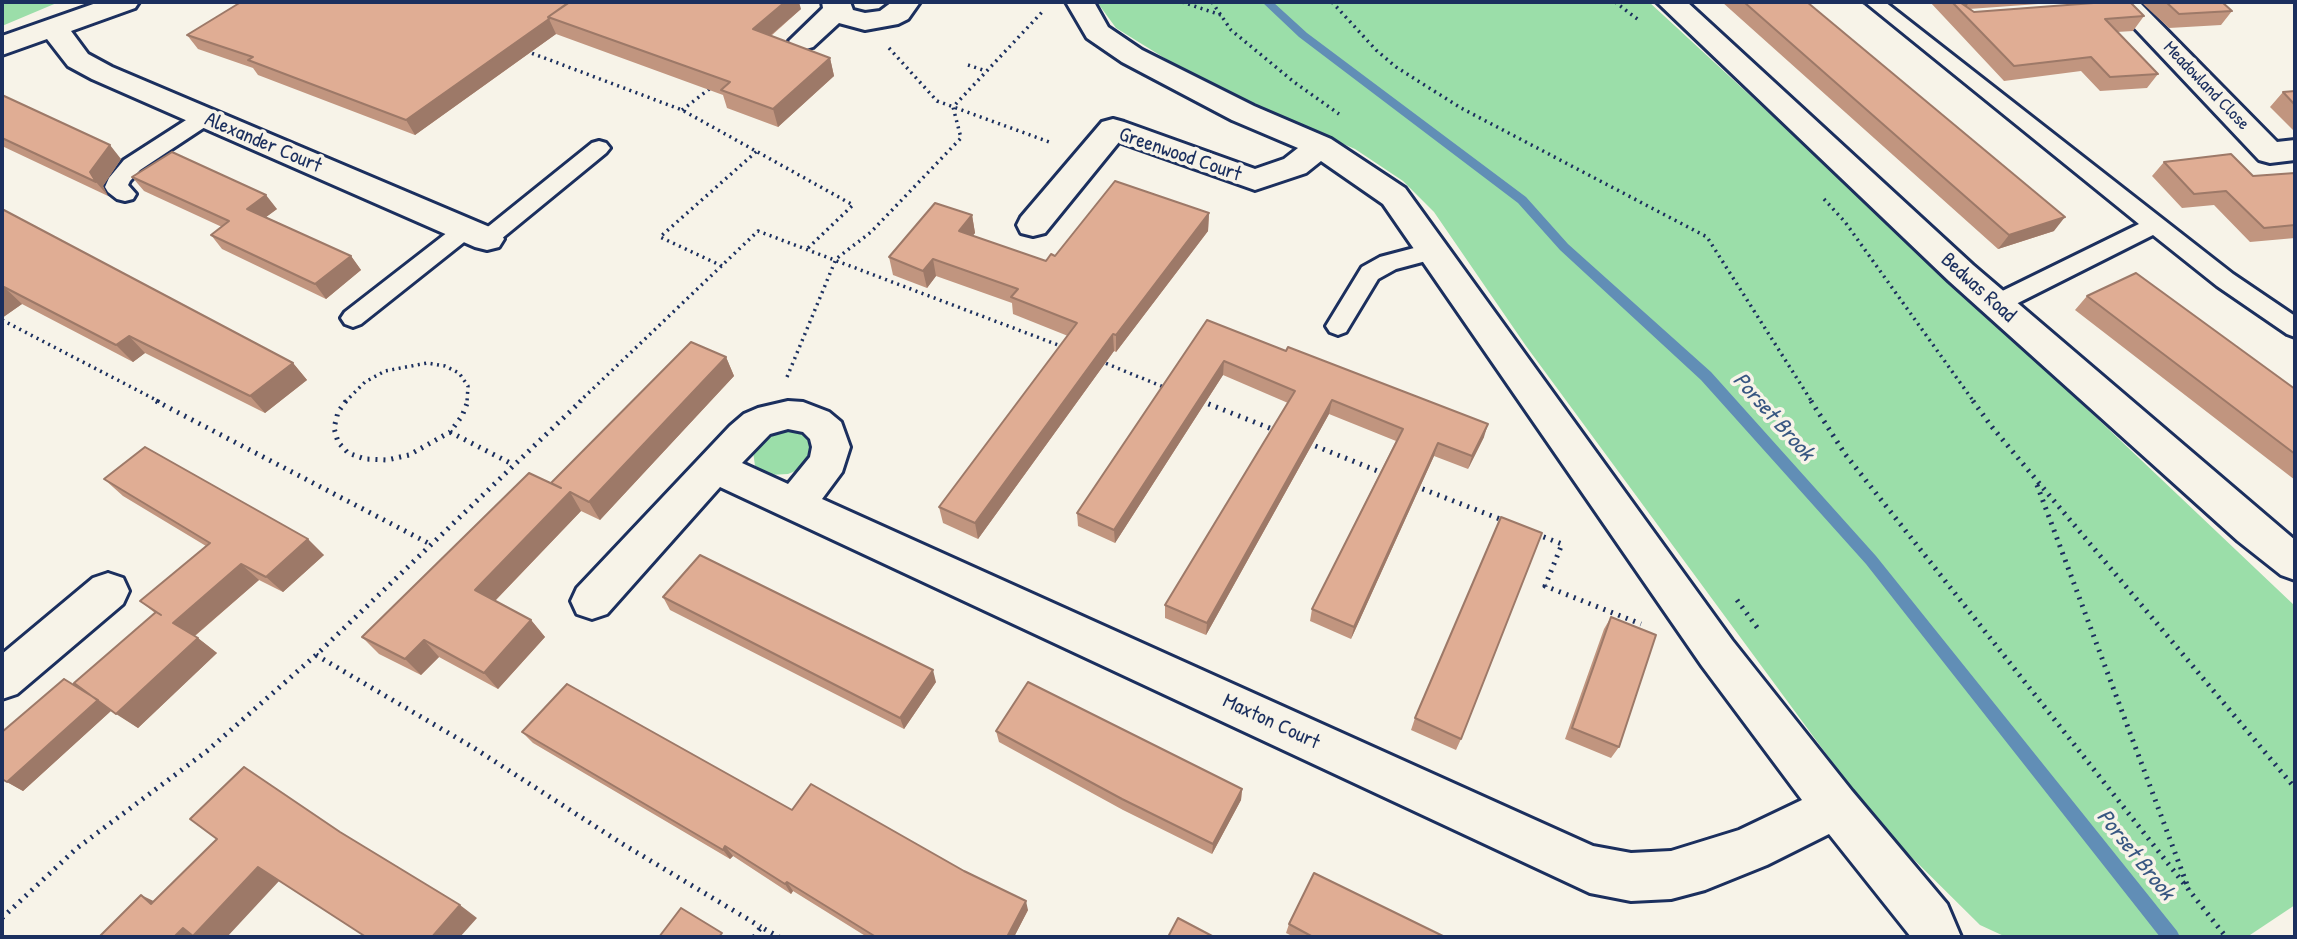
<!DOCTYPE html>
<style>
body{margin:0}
#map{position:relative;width:2297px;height:939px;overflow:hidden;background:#f7f3e8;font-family:"Patrick Hand",sans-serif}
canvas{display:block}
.frame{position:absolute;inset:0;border:4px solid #1b2f5e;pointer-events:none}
</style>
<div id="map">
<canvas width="2297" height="939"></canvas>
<div class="frame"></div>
</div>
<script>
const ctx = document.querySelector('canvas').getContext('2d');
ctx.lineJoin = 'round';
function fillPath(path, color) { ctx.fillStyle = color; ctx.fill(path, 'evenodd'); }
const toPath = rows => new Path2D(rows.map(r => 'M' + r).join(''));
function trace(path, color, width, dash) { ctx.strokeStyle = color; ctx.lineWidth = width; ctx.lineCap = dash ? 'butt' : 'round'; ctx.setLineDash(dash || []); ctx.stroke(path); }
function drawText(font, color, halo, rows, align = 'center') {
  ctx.font = font + ' "Patrick Hand",sans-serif'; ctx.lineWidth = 7; ctx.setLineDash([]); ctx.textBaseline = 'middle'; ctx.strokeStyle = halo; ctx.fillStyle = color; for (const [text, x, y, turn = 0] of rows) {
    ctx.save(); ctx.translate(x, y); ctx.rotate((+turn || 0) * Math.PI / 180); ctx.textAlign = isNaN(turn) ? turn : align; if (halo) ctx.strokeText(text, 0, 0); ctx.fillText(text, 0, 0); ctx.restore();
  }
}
fillPath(toPath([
 [2,2,59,2,2,26],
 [1097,2,1649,2,2004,330,2295,606,2295,905,2247,937,2006,937,1980,925,1877,823,1526,346,1434,212,1403,181,1355,149,1266,111,1179,67,1116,28],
 [781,429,800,431,807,436,812,449,810,457,798,470,788,474,769,475,755,466,753,451,763,437]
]), '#9bdea9');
fillPath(toPath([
 [1262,2,1273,2,1307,33,1526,197,1568,244,1711,372,1876,556,2177,931,2180,937,2160,937,1866,564,1701,380,1560,250,1518,203,1299,37,1262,2]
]), '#618eb6');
const lane = toPath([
 [1865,2,1885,2,2233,274,2295,316,2295,337,2287,334,2217,286,2153,235,2004,310,1996,312,1988,310,1984,304,1988,298,2139,224,1865,2],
 [204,111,211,113,214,118,211,123,140,170,130,181,128,185,136,194,133,199,125,201,117,199,108,192,105,187,109,178,124,160,197,113,204,111],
 [599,141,606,143,610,148,606,153,495,244,487,247,479,244,476,239,479,234,592,143,599,141],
 [465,222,473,225,476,230,473,235,361,324,353,327,345,324,341,318,345,312,457,225,465,222],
 [1433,243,1441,245,1444,251,1441,257,1396,269,1378,279,1346,332,1338,335,1330,332,1326,326,1362,267,1380,257,1433,243]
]);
const street = toPath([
 [99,2,139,2,135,8,71,31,88,54,112,67,499,231,504,239,499,247,487,250,475,247,92,79,68,66,47,39,2,55,2,36,99,2],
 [822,2,850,2,853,10,865,13,880,11,892,2,920,2,908,19,898,24,865,30,839,23,813,47,803,50,793,47,789,41,823,8,822,2],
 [1066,2,1094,2,1108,27,1142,50,1254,106,1331,139,1405,188,1732,640,1852,791,1947,904,1961,937,1911,937,1829,834,1767,865,1705,890,1671,899,1631,901,1590,893,720,487,607,614,592,619,577,614,571,601,577,588,730,426,744,414,758,408,788,401,803,402,829,412,841,422,850,447,842,472,822,499,1593,846,1631,853,1671,851,1739,830,1802,800,1702,666,1383,204,1321,161,1306,173,1255,190,1119,142,1045,233,1033,236,1021,233,1017,225,1021,217,1102,122,1113,119,1124,122,1255,169,1284,159,1298,148,1232,120,1122,62,1087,38,1066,2],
 [788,429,803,432,810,439,812,447,810,457,788,484,742,463,770,434,788,429],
 [2110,2,2139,2,2277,142,2295,140,2295,160,2270,163,2259,160,2110,2],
 [108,573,123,578,129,591,123,604,17,694,2,699,2,654,93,578,108,573]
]);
const secondary = toPath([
 [1657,2,1687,2,1973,265,2295,540,2295,580,2281,575,2238,541,1949,281,1657,2]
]);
trace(lane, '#1b2f5e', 6);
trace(street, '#1b2f5e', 6);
trace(secondary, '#1b2f5e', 6);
trace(toPath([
 [1182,2,1221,15],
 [1212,2,1231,30,1294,82,1339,114],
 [1332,2,1376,50,1396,67,1461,108,1707,237,1812,402],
 [1615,2,1640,21],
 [889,48,937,101,1052,143],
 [526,51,682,110,853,205,807,249],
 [968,65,986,71],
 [682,110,712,87],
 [1824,199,1845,222,1974,402],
 [722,266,660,237,757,151],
 [2,320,160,402],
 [1100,361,1166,388],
 [787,377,836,259,871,232,961,138,953,107,1044,10],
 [1201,401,1205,402],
 [345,402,365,382,385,371,427,363,445,366,459,373,468,386,467,402],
 [579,402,758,231,1066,348]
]), '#1b2f5e', 3.5, [2, 4.5]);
trace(toPath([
 [156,401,430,544],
 [346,401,338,412,334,428,338,442,348,453,365,459,387,460,409,455,450,432,462,416,468,401],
 [1201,401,1277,431],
 [1811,401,1845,454,2226,937],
 [1973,401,1992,427,2295,788],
 [450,432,514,465],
 [1308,443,1385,474],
 [2037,485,2189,890],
 [1415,486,1505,521],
 [1536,534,1562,544,1545,586,1641,624],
 [1737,600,1759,630],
 [316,655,474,748,621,843,761,927],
 [2,918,77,848,207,751,316,655,581,401],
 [754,937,761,927,779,937]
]), '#1b2f5e', 5, [2, 6]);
fillPath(lane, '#f7f3e8');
fillPath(street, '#f7f3e8');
fillPath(secondary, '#f7f3e8');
fillPath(toPath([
 [241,2,801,9,771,36,830,58,834,76,778,127,727,108,723,95,556,34,415,135,258,75,253,68,198,49,187,35],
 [1722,2,1807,2,2054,231,1998,249],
 [1930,2,2066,2,1969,9,1974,12,2144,16,2133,31,2117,32,2158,74,2147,88,2100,91,2081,71,2004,81],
 [2141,2,2222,2,2232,11,2221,25,2169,28],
 [2295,91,2295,132,2270,107,2283,92],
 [2,95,121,159,103,186,108,196,2,146],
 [2164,162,2253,176,2295,173,2295,238,2250,242,2214,205,2182,208,2152,176],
 [132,177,277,209,266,217,351,256,361,270,326,299,222,249,211,235,222,227,144,191],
 [2,209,293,363,307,380,265,413,145,353,133,362,22,304,2,318],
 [1209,213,1208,231,1116,352,1114,351,978,539,943,523,939,507,1068,336,1013,314,1012,303,936,276,927,288,893,275,889,257,972,215,975,233,972,236,1046,261,1055,256],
 [2087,296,2295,389,2295,480,2075,310],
 [1207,320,1484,437,1468,469,1434,456,1351,639,1310,621,1312,609,1396,441,1329,414,1206,635,1165,618,1165,605,1288,403,1223,375,1115,543,1078,526,1077,513],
 [726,357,734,376,600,520,581,511,495,601,531,620,545,637,498,689,439,657,421,675,379,654,362,637,552,484],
 [104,479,324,555,283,592,259,580,195,636,217,653,138,728,112,710,23,791,7,782,155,613,140,601,206,546,123,496],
 [663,597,936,682,904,729,670,610],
 [1611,617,1619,747,1611,758,1565,739,1604,629],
 [1415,718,1461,739,1456,750,1411,730],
 [996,731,1242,789,1241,800,1212,854,1123,810,999,742],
 [522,732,792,810,1028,910,1014,937,867,937,793,891,791,894,733,856,730,859,533,743],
 [1289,924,1445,937,1294,937,1286,933]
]), '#c1957f');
fillPath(toPath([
 [785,2,799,2,801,9,758,46,753,29],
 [1962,2,1969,2,1965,9,1958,8],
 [549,19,556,34,415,135,406,120],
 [830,58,834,76,778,127,773,109],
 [110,145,121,159,103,186,108,196,96,182,90,172],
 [266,195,277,209,258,223,247,209],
 [1209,213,1208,231,1116,352,1116,335],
 [972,215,975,233,962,249,959,231],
 [2065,217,2054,231,1998,249,2009,235],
 [351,256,361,270,326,299,315,284],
 [933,259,936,276,927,288,923,271],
 [4,287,22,304,2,318,2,288],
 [1113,334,1114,351,978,539,975,523],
 [129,336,145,353,133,362,116,345],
 [726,357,734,376,600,520,589,502],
 [1224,361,1223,375,1115,543,1114,530],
 [293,363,307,380,265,413,250,396],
 [1332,400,1329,414,1206,635,1207,623],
 [1488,424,1484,437,1468,469,1472,456],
 [1438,443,1434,456,1351,639,1354,627],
 [570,492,581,511,489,607,475,590],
 [308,539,324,555,283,592,266,577],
 [241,564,259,580,192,638,173,623],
 [531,620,545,637,498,689,484,673],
 [198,638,217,653,138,728,116,714],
 [424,640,439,657,421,675,405,659],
 [933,670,936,682,904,729,900,718],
 [98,700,112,710,23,791,7,782],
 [1242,789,1241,800,1212,854,1213,844],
 [725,846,733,856,730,859,723,850],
 [258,867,280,880,227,937,174,937,183,928],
 [787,882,793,891,791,894,785,884],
 [141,895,166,907,151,904],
 [1026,901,1028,910,1014,937,1007,937],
 [460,905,477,918,460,937,432,937]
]), '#9d7968');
const building = toPath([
 [241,2,569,2,548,17,549,19,406,120,248,60,253,57,187,35,241,2],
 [570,2,785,2,753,29,830,58,773,109,721,90,730,82,548,17,570,2],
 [1744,2,1807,2,2065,217,2009,235,1744,2],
 [1952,2,1962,2,1961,3,1974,12,2107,2,2130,2,2144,16,2105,19,2158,74,2110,77,2091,57,2014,66,1952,2],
 [2166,2,2222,2,2232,11,2179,14,2166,2],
 [2295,91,2295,105,2283,92,2295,91],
 [2,95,110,145,90,172,96,182,2,138,2,95],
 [172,152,266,195,247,209,351,256,315,284,211,235,229,221,132,177,172,152],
 [2231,154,2253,176,2295,173,2295,225,2264,228,2226,191,2194,194,2164,162,2231,154],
 [1115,181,1209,213,1116,335,1113,334,975,523,939,507,1077,323,1011,297,1018,289,933,259,923,271,889,257,935,203,972,215,959,231,1046,261,1051,254,1055,256,1115,181],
 [2,209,293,363,250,396,129,336,116,345,4,287,2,288,2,209],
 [2136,273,2295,389,2295,454,2087,296,2136,273],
 [1207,320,1286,351,1288,347,1488,424,1472,456,1438,443,1354,627,1312,609,1403,429,1332,400,1207,623,1165,605,1295,391,1224,361,1114,530,1077,513,1207,320],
 [691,342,726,357,589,502,570,492,475,590,531,620,484,673,424,640,405,659,362,637,529,473,561,488,551,483,691,342],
 [145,447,308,539,266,577,241,564,173,623,198,638,116,714,74,683,156,612,161,615,140,601,210,543,104,479,145,447],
 [1501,517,1542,533,1461,739,1415,718,1501,517],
 [700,555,933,670,900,718,663,597,700,555],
 [1611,617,1656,635,1619,747,1572,728,1611,617],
 [64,679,98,700,7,782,2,779,2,732,64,679],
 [1028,682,1242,789,1213,844,1122,799,996,731,1028,682],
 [567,684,792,810,811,784,964,871,1026,901,1007,937,876,937,787,882,785,884,725,846,723,850,522,732,567,684],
 [244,767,340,832,460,905,432,937,366,937,258,867,193,936,183,928,174,937,99,937,141,895,151,904,217,839,190,819,244,767],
 [1314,873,1445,937,1313,937,1289,924,1314,873],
 [681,908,722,933,719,937,659,937,681,908],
 [1178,918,1214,937,1168,937,1178,918]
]);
fillPath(building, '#e0ad94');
trace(building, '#9d7968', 2);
drawText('18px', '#1b2f5e', '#f7f3e8', [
 ["Meadowland Close",2206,86,46]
]);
drawText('21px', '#1b2f5e', '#f7f3e8', [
 ["Alexander Court",263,143,23],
 ["Greenwood Court",1180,155,19],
 ["Bedwas Road",1978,288,42],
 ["Maxton Court",1271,722,25]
]);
drawText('italic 23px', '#385782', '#f7f3e8', [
 ["Porset Brook",1773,417,48],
 ["Porset Brook",2135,855,51]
]);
</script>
